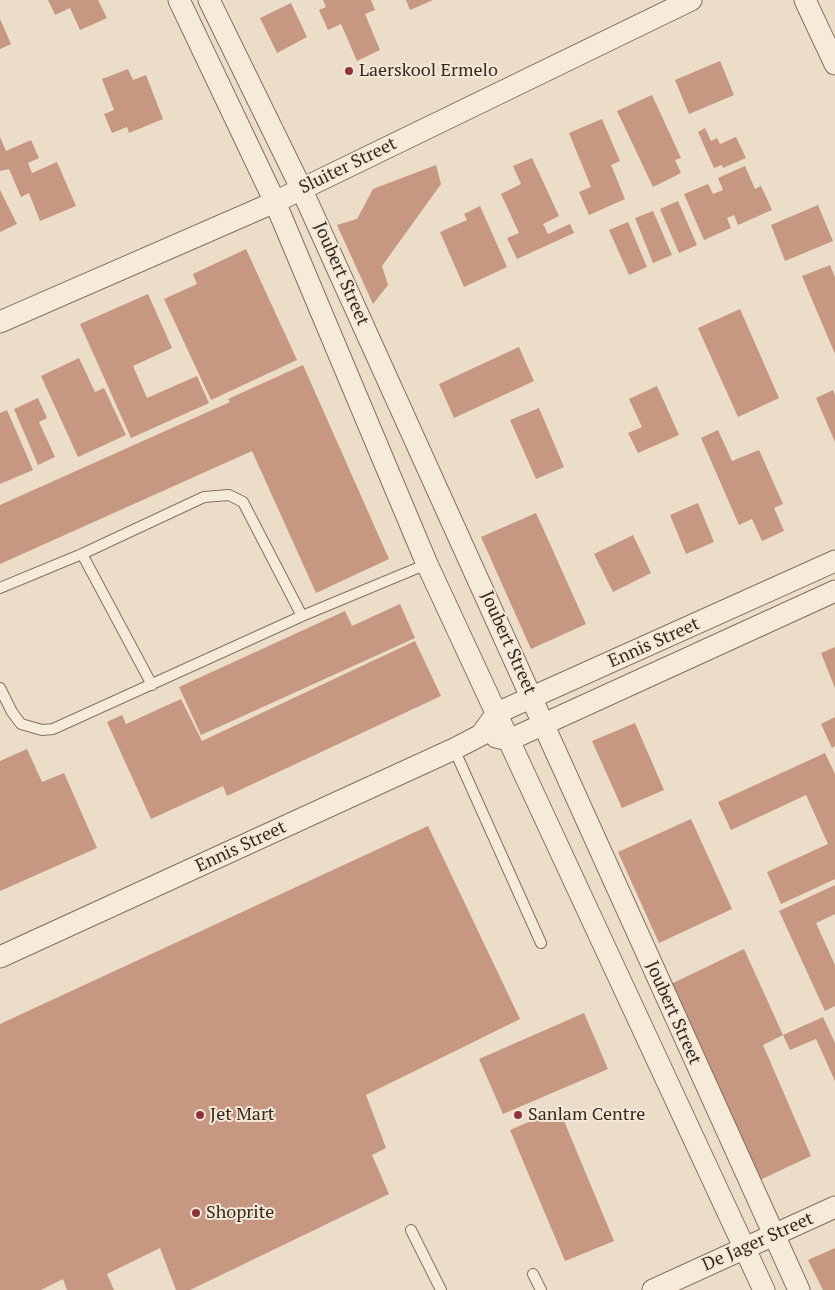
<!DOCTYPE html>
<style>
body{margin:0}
canvas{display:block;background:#ebddc8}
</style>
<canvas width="835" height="1290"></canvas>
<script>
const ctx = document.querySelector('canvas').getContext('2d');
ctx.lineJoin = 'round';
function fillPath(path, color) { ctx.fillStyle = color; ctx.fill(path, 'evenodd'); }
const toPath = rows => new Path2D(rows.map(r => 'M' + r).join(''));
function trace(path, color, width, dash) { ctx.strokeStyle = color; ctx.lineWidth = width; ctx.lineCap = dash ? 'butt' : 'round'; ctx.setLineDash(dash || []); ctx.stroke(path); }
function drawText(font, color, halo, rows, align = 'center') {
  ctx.font = font + ' "PT Serif",serif'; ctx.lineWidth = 4; ctx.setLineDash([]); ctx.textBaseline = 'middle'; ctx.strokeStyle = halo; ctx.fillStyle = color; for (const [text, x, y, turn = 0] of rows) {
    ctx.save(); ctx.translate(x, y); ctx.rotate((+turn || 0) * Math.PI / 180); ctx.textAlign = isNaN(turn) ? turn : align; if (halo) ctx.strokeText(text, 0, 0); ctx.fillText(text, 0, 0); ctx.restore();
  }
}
fillPath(toPath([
 [48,0,98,0,107,18,80,30,70,8,55,15],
 [323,0,371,0,375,10,365,14,380,50,357,61,341,24,328,30,319,10,326,7],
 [406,0,433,0,410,10],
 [291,3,307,37,277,53,260,18],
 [0,19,11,44,0,49],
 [720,61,734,95,689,114,675,80],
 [128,69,133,80,146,75,163,119,129,133,127,127,112,133,104,114,114,110,102,79],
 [652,95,681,158,675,160,681,173,653,187,617,111],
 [602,119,620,161,611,165,625,199,589,215,579,192,591,187,569,133],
 [705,128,711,141,717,138,720,144,736,137,746,158,723,168,722,165,714,168,698,132],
 [0,137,6,151,31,140,39,158,28,163,32,173,57,162,76,206,40,221,29,193,21,197,9,169,0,171],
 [532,158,559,216,543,224,548,234,570,224,574,233,517,259,507,238,519,233,501,194,521,184,513,166],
 [436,165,441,184,382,266,388,285,373,304,337,225,357,219,373,189],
 [745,166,755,189,761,186,772,210,738,225,734,215,727,218,731,228,704,240,684,194,708,184,713,194,723,190,718,178],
 [0,190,17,224,0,232],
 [678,201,697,245,679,253,660,209],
 [818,205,833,241,785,261,771,225],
 [480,206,507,267,464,287,440,232,467,220,464,214],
 [653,211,672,255,653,263,635,218],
 [628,222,647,267,629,275,609,230],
 [246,249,297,360,211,400,164,299,197,284,193,274],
 [830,265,835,277,835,354,802,276],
 [148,294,172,348,133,366,147,398,197,376,209,403,131,438,80,324],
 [740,309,779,398,738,417,698,328],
 [519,347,534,381,454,418,439,384],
 [79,358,95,392,104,388,126,435,78,457,41,376],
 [303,365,389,559,316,593,252,451,0,564,0,505,230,402,228,399],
 [657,386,679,435,638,453,628,433,642,427,629,399],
 [833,390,835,395,835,442,816,398],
 [38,398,47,418,39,422,55,457,38,465,14,409],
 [539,408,564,467,536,479,510,420],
 [7,410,33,470,0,484,0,413],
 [718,430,732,461,759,450,783,504,774,508,784,531,762,541,752,519,739,525,701,438],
 [698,503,714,542,686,554,670,515],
 [536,513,586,624,531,649,481,537],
 [633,535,651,573,613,592,594,554],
 [400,604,415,638,201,735,179,687,345,611,352,626],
 [415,641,441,696,227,796,223,786,151,819,107,722,122,715,126,724,181,699,202,741],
 [835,647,835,688,821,653],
 [835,717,835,746,832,748,821,724],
 [635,723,664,790,622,808,592,741],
 [27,749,42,782,64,773,97,848,0,891,0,761],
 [825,753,835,774,835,879,781,904,767,872,828,844,806,795,731,830,718,802],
 [691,819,732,909,659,943,618,852],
 [428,826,520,1019,366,1095,386,1148,372,1155,389,1194,190,1290,176,1290,160,1248,107,1274,114,1290,67,1290,63,1279,41,1290,0,1290,0,1024],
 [835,885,835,914,816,923,835,965,835,1006,825,1011,779,911],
 [744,949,783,1035,763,1045,811,1156,758,1181,711,1070,671,984],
 [584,1013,608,1069,503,1114,479,1059],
 [823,1017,835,1043,835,1081,816,1039,790,1050,783,1035],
 [559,1109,614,1241,565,1261,510,1130],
 [835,1248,835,1290,823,1290,808,1260]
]), '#c69781');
const lane = toPath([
 [82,554,152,685],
 [0,588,82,554,204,497,229,495,243,502,302,616],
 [0,688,12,712,21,724,42,730,53,729,302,616,427,564],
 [454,749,541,943],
 [411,1230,441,1290],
 [533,1274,541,1290]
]);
const street = toPath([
 [179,0,275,202,427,564,764,1290],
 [209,0,301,188,799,1290],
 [805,0,835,64],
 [0,322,275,202,691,0],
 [496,737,509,740,835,591],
 [0,957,454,749,481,735,497,713,835,561],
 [653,1290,835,1207]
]);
trace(lane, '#85705e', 12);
trace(street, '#85705e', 23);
trace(lane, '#f6ebda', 10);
trace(street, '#f6ebda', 21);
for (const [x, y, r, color] of [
 [349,71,5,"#8f333c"],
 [200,1115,5,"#8f333c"],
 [518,1115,5,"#8f333c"],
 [196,1213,5,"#8f333c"]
]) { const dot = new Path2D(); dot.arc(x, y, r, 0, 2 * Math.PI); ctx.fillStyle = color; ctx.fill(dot); trace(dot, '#f3e8d7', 2); }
drawText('18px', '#372921', '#f3e8d7', [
 ["Laerskool Ermelo",359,71],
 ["Jet Mart",210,1115],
 ["Sanlam Centre",528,1115],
 ["Shoprite",206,1213]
], 'left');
drawText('18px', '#372921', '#f3e8d7', [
 ["Sluiter Street",348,166,-26],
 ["Joubert Street",341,274,66],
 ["Joubert Street",508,643,66],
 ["Ennis Street",654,643,-24],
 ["Ennis Street",241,847,-25],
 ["Joubert Street",673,1013,66],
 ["De Jager Street",758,1242,-24]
]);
</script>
